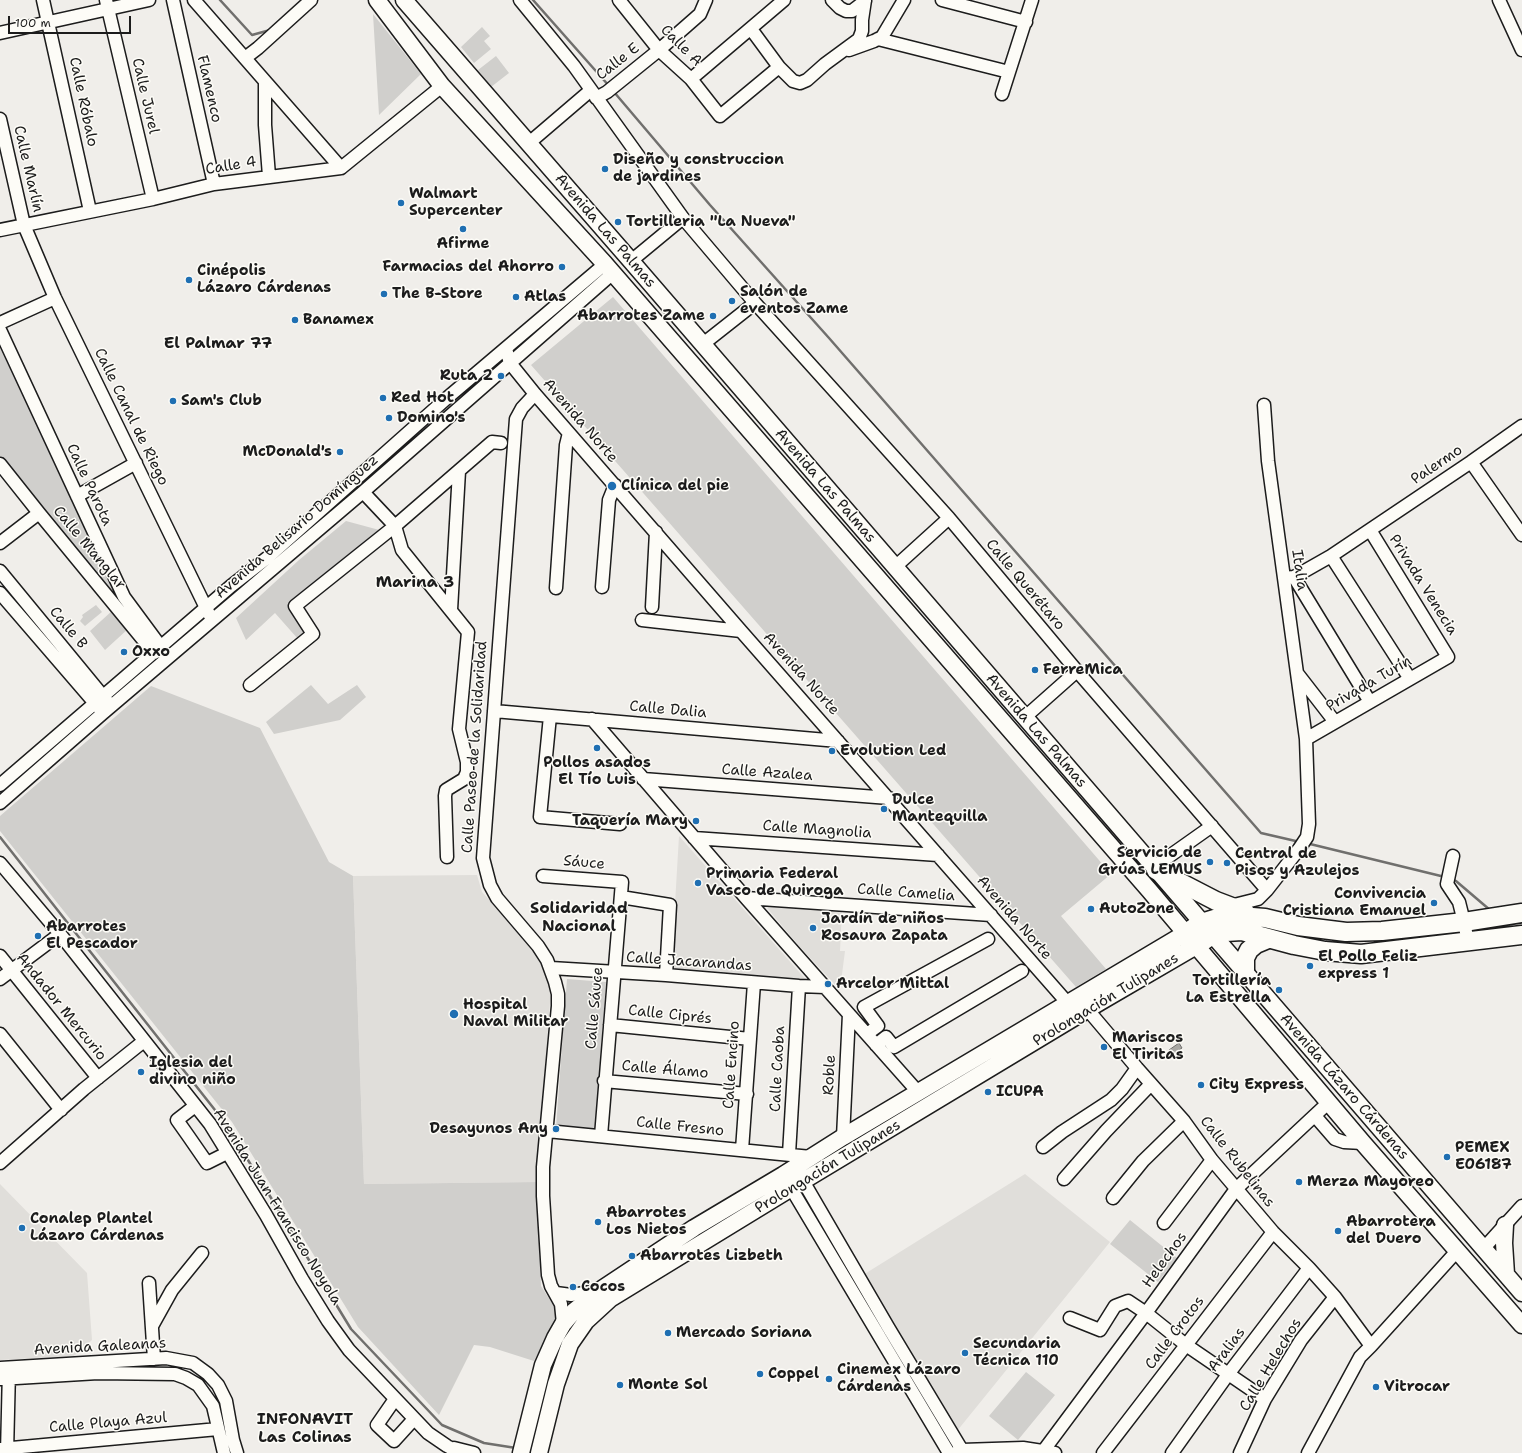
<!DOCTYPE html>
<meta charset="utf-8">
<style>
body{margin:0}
#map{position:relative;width:1522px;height:1453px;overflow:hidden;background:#f0eeea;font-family:"Shantell Sans",sans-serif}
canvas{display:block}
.scale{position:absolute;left:8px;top:16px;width:123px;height:18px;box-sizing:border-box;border:2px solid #1c1c1c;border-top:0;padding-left:5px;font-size:12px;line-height:14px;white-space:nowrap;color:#1c1c1c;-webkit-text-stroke:3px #fdfcf7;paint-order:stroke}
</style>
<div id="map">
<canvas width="1522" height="1453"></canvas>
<div class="scale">100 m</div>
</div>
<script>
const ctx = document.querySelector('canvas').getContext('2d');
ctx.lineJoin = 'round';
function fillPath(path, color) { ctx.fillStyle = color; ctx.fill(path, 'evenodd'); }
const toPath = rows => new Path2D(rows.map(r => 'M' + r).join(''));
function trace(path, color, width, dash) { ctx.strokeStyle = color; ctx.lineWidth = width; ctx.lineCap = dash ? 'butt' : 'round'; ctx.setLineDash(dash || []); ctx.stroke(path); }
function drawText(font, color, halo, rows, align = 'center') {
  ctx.font = font + ' "Shantell Sans",sans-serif'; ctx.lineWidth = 3; ctx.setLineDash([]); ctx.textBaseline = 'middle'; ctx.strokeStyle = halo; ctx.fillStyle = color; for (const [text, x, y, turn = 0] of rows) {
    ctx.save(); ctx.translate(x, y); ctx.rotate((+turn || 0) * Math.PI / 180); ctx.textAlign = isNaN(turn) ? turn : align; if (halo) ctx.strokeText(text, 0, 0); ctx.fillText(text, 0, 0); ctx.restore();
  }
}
fillPath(toPath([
 [679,836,808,982,671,972],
 [477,875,482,892,537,952,551,988,537,1182,364,1184,353,876],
 [769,903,842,909,840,951,845,951,840,990,800,947,767,908],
 [1025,1174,1110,1242,957,1431,863,1275],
 [0,1184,87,1273,92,1340,74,1356,0,1360]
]), '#e0deda');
fillPath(toPath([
 [373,14,421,74,379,115],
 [482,27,490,36,484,41,491,49,474,63,461,47],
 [496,56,509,73,491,87,478,70],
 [613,297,1111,874,1061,916,1106,969,1076,987,531,365],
 [0,348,119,591,117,596,113,595,0,456],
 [346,521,383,531,292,604,304,632,298,639,275,613,246,640,236,618,299,560],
 [96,605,102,612,85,626,80,621,83,617,82,615],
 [113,610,128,629,105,650,90,631],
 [311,685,328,704,357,685,366,697,340,720,274,734,266,722],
 [151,686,260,728,329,862,353,876,364,1184,537,1182,541,1286,559,1314,534,1361,490,1347,474,1345,439,1415,358,1327,232,1122,0,831,0,816],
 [567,979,606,982,595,1130,556,1127],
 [1130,1220,1177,1258,1158,1282,1110,1244],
 [1026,1372,1055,1395,1018,1440,989,1416]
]), '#d0cfcc');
const water = toPath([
 [1179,1043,1182,1048,1172,1055,1169,1050,1179,1043]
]);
fillPath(water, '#a8a7a3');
trace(water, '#706f6d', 1);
trace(toPath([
 [220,0,252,35,270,30],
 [533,0,610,87],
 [614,92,710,205,829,338,1261,833,1300,842],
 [0,837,226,1124,351,1329,442,1425,484,1443,516,1448],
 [1306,843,1445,877],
 [1452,879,1456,881,1490,910],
 [1506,926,1513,928]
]), '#706f6d', 2.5);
const minor = toPath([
 [43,0,90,211],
 [106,0,153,199],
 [173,0,214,184],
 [194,0,341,168],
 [520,0,574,66,683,218,755,303],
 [619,0,659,50,691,79,720,116,779,67,793,81,800,83,807,80,825,64,859,39,862,31,862,20,865,0],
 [832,0,840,8,846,11,852,11,865,1],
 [942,0,1026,22],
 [1499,0,1522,50],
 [751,29,779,67],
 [0,33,149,0],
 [878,39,1009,72],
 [849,50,874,41,882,37,904,0],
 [245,58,258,48,311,0],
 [691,79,784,0],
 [265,81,265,125,269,176],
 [1002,94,1032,0],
 [596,98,607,92,659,50,700,14,706,0],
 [0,119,24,225,55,298,209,614],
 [529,143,591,90],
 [0,230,153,199,214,184,341,168,442,86],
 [631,261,683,218],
 [0,323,55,298],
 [0,330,124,597,161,647],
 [703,344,755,303,949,518,1077,671,1267,890],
 [506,349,510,363,535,394,741,631,1072,1008],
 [535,394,522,408,516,419,483,858,490,885,497,898,538,946,547,960,555,982,558,994,558,1006,543,1167,543,1196,548,1275,551,1286,561,1304,563,1324],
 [1471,462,1522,535],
 [0,464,39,513,154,653],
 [363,492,395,526,402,550,468,632,459,729,467,762,467,772,464,779,446,790,445,796,447,857],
 [77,496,136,463],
 [0,543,39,513],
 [1331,556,1410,679],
 [895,567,949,518],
 [0,571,107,701],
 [1294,577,1370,702],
 [1284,578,1294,577,1331,556,1471,462,1522,426],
 [602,587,609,500,615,485],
 [556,588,566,445,569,433],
 [0,593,100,709],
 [652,607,656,532],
 [451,610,459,471],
 [642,620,741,631],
 [1297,673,1335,722],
 [250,685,313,634,295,606,395,526,492,442,501,443],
 [494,711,838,741],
 [550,716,540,817,620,824],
 [1024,718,1077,671],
 [592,719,746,898,918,1092],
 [1306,739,1448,657,1370,530],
 [643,779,889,798],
 [0,785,231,586,267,558,447,398,605,264],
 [0,803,103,713,363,492,613,273],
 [694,838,938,855],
 [1453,856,1447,884,1459,902,1464,922,1468,942],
 [0,863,60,934,210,1124,266,1215,302,1279,328,1321,349,1350,428,1433,447,1446,460,1453],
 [1154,867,1212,826],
 [543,876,622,882,601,1136],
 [621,897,670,905,666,975],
 [746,898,991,915],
 [1230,906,1258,899,1267,890,1299,849,1307,837,1309,824,1306,739,1268,461,1264,405],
 [0,956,98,1078],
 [551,968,666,975,799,986,825,987],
 [0,979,60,934],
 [1082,1003,1137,1068,1184,1121,1212,1160,1273,1232,1309,1268,1335,1297,1371,1346,1360,1357,1308,1453],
 [610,1025,750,1039],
 [0,1034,61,1110],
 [867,1034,878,1026,864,1007,988,939],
 [876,1045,886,1037,894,1047,1022,971],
 [604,1081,747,1094],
 [195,1106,177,1120,189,1137,207,1163,227,1153],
 [1315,1116,1335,1139,1344,1142,1363,1143],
 [547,1131,811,1157],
 [843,1137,849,1014],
 [1043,1147,1062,1132,1111,1100,1122,1089,1137,1068],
 [742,1150,754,983],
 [789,1154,799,986],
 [0,1163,84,1089,144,1041],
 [799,1174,888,1327,962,1450],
 [1064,1179,1106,1131,1151,1084],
 [791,1188,949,1453],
 [1113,1198,1143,1161,1184,1121],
 [1164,1223,1212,1160],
 [1484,1248,1522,1206],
 [149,1283,154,1359],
 [556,1293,571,1295,598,1291],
 [1070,1318,1100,1330,1115,1306,1128,1301,1146,1313,1186,1345,1265,1399],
 [152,1326,172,1290,202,1253],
 [1371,1346,1457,1251],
 [0,1368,166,1358,193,1363,208,1374,218,1385,226,1401,233,1440,237,1453],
 [0,1379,98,1373,175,1374,186,1378,198,1385,213,1406,224,1453],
 [395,1399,377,1425,394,1441,414,1419],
 [454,1448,474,1453],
 [0,1449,218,1429],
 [1044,1450,1146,1313,1236,1189,1328,1103],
 [7,1453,9,1370],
 [955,1453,962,1450,1023,1448,1055,1453],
 [1103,1453,1273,1232],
 [1172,1453,1229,1373,1309,1268],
 [1240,1453,1265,1399,1301,1340,1335,1297]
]);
const major = toPath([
 [377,0,442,86,605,264,1149,890,1363,1143,1522,1325],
 [404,0,631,261,1522,1293],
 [1505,1225,1504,1243,1506,1274],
 [521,1453,543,1365,555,1338,563,1324,574,1311,599,1291,694,1228,783,1175,843,1137,1186,933],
 [539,1453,556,1384,570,1344,586,1321,610,1299,803,1181,1100,1002,1196,946]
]);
const highway = toPath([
 [1156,870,1216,901,1245,912],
 [1186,933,1201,923,1227,915,1265,918,1298,926,1346,932,1382,931,1464,922,1522,913],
 [1196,946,1212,935,1226,932,1242,931,1294,945,1325,951,1361,954,1522,935],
 [1245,972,1245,958,1249,950,1256,944,1268,939]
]);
trace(minor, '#1c1c1c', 15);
trace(major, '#1c1c1c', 19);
trace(highway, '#1c1c1c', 21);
trace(minor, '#fdfcf7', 12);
trace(major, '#fdfcf7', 16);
trace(highway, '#fdfcf7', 18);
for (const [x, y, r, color] of [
 [605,169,4,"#1f6fb2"],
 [401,203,4,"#1f6fb2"],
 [618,222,4,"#1f6fb2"],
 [463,229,4,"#1f6fb2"],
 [562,267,4,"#1f6fb2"],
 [189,280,4,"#1f6fb2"],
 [384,294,4,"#1f6fb2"],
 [516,297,4,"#1f6fb2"],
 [732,301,4,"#1f6fb2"],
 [713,316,4,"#1f6fb2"],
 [295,320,4,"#1f6fb2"],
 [501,376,4,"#1f6fb2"],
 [383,398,4,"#1f6fb2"],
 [173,401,4,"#1f6fb2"],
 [389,418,4,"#1f6fb2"],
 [340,452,4,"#1f6fb2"],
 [612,486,5,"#1f6fb2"],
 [124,652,4,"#1f6fb2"],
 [1035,670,4,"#1f6fb2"],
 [597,748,4,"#1f6fb2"],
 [832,751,4,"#1f6fb2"],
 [884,809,4,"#1f6fb2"],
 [696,821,4,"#1f6fb2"],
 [1210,862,4,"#1f6fb2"],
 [1227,863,4,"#1f6fb2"],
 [698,883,4,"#1f6fb2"],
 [1434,903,4,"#1f6fb2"],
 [1091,909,4,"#1f6fb2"],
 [813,928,4,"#1f6fb2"],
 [38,936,4,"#1f6fb2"],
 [1310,966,4,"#1f6fb2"],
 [828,984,4,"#1f6fb2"],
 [1279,990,4,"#1f6fb2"],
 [454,1014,5,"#1f6fb2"],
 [1104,1047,4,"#1f6fb2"],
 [141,1072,4,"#1f6fb2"],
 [1201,1085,4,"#1f6fb2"],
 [988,1092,4,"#1f6fb2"],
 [556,1129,4,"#1f6fb2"],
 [1447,1157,4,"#1f6fb2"],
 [1299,1182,4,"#1f6fb2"],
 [598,1222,4,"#1f6fb2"],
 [22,1228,4,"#1f6fb2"],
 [1338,1231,4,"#1f6fb2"],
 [632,1256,4,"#1f6fb2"],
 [573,1287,4,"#1f6fb2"],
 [668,1333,4,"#1f6fb2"],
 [965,1353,4,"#1f6fb2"],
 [760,1374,4,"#1f6fb2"],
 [829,1379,4,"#1f6fb2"],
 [620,1385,4,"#1f6fb2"],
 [1376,1387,4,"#1f6fb2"]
]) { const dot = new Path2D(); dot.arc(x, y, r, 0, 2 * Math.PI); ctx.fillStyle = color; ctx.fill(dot); trace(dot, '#fdfcf7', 1.5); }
drawText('15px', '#1c1c1c', '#fdfcf7', [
 ["Calle A",681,46,45],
 ["Calle E",618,62,-38],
 ["Flamenco",209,89,77],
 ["Calle Jurel",145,96,77],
 ["Calle Róbalo",83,102,78],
 ["Calle 4",231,166,-9],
 ["Calle Marlín",28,169,77],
 ["Avenida Las Palmas",605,231,49],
 ["Calle Canal de Riego",131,417,64],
 ["Avenida Norte",580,421,49],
 ["Palermo",1437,465,-34],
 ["Calle Parota",89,485,65],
 ["Avenida Las Palmas",825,486,49],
 ["Avenida Belisario Domínguez",297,527,-41],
 ["Calle Manglar",89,548,50],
 ["Italia",1299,570,82],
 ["Calle Querétaro",1025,585,50],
 ["Privada Venecia",1423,585,58],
 ["Calle B",68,628,50],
 ["Avenida Norte",801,674,48],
 ["Privada Turín",1369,684,-30],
 ["Calle Dalia",668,710,5],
 ["Avenida Las Palmas",1036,731,49],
 ["Calle Paseo de la Solidaridad",475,747,-86],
 ["Calle Azalea",767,773,4],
 ["Calle Magnolia",817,830,4],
 ["Sáuce",584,863,5],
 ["Calle Camelia",906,893,4],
 ["Avenida Norte",1014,918,49],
 ["Calle Jacarandas",689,962,4],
 ["Prolongación Tulipanes",1106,1000,-31],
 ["Andador Mercurio",61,1007,51],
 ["Calle Sáuce",595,1008,-85],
 ["Calle Ciprés",670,1015,6],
 ["Calle Encino",732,1065,-86],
 ["Calle Caoba",778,1069,-87],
 ["Calle Álamo",665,1070,5],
 ["Roble",830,1075,-87],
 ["Avenida Lázaro Cárdenas",1344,1087,49],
 ["Calle Fresno",680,1127,6],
 ["Calle Rubelinas",1237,1162,52],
 ["Prolongación Tulipanes",828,1167,-31],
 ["Avenida Juan Francisco Noyola",277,1207,58],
 ["Helechos",1165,1260,-54],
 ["Calle Crotos",1175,1333,-53],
 ["Avenida Galeanas",100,1347,-3],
 ["Aralias",1227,1350,-53],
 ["Calle Helechos",1271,1365,-59],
 ["Calle Playa Azul",108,1423,-5]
]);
drawText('bold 15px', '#1c1c1c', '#fdfcf7', [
 ["Diseño y construccion",613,160],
 ["de jardines",613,177],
 ["Walmart",409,194],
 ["Supercenter",409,211],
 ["Tortilleria \"La Nueva\"",626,222],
 ["Afirme",463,244,"center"],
 ["Farmacias del Ahorro",554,267,"right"],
 ["Cinépolis",197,271],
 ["Lázaro Cárdenas",197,288],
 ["Salón de",740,292],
 ["eventos Zame",740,309],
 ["The B-Store",392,294],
 ["Atlas",524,297],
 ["Abarrotes Zame",705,316,"right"],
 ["Banamex",303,320],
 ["Ruta 2",493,376,"right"],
 ["Red Hot",391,398],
 ["Sam's Club",181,401],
 ["Domino's",397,418],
 ["McDonald's",332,452,"right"],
 ["Clínica del pie",621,486],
 ["Oxxo",132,652],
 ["FerreMica",1043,670],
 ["Evolution Led",840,751],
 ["Pollos asados",597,763,"center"],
 ["El Tío Luis",597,780,"center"],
 ["Dulce",892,800],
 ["Mantequilla",892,817],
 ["Taquería Mary",688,821,"right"],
 ["Servicio de",1202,853,"right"],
 ["Grúas LEMUS",1202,870,"right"],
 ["Central de",1235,854],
 ["Pisos y Azulejos",1235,871],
 ["Primaria Federal",706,874],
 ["Vasco de Quiroga",706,891],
 ["Convivencia",1426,894,"right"],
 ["Cristiana Emanuel",1426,911,"right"],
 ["AutoZone",1099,909],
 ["Jardín de niños",821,919],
 ["Rosaura Zapata",821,936],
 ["Abarrotes",46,927],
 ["El Pescador",46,944],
 ["El Pollo Feliz",1318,957],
 ["express 1",1318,974],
 ["Tortillería",1271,981,"right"],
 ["La Estrella",1271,998,"right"],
 ["Arcelor Mittal",836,984],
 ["Hospital",463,1005],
 ["Naval Militar",463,1022],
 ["Mariscos",1112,1038],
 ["El Tiritas",1112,1055],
 ["Iglesia del",149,1063],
 ["divino niño",149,1080],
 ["City Express",1209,1085],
 ["ICUPA",996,1092],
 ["Desayunos Any",548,1129,"right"],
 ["PEMEX",1455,1148],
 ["E06187",1455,1165],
 ["Merza Mayoreo",1307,1182],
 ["Abarrotes",606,1213],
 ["Los Nietos",606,1230],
 ["Conalep Plantel",30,1219],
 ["Lázaro Cárdenas",30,1236],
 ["Abarrotera",1346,1222],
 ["del Duero",1346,1239],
 ["Abarrotes Lizbeth",640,1256],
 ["Cocos",581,1287],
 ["Mercado Soriana",676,1333],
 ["Secundaria",973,1344],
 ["Técnica 110",973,1361],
 ["Cinemex Lázaro",837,1370],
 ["Cárdenas",837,1387],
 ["Coppel",768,1374],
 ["Monte Sol",628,1385],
 ["Vitrocar",1384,1387]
], 'left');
drawText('bold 16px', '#1c1c1c', '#fdfcf7', [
 ["El Palmar 77",218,344],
 ["Marina 3",415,583],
 ["Solidaridad",579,909],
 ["Nacional",579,927],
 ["INFONAVIT",305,1420],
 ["Las Colinas",305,1438]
]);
</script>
